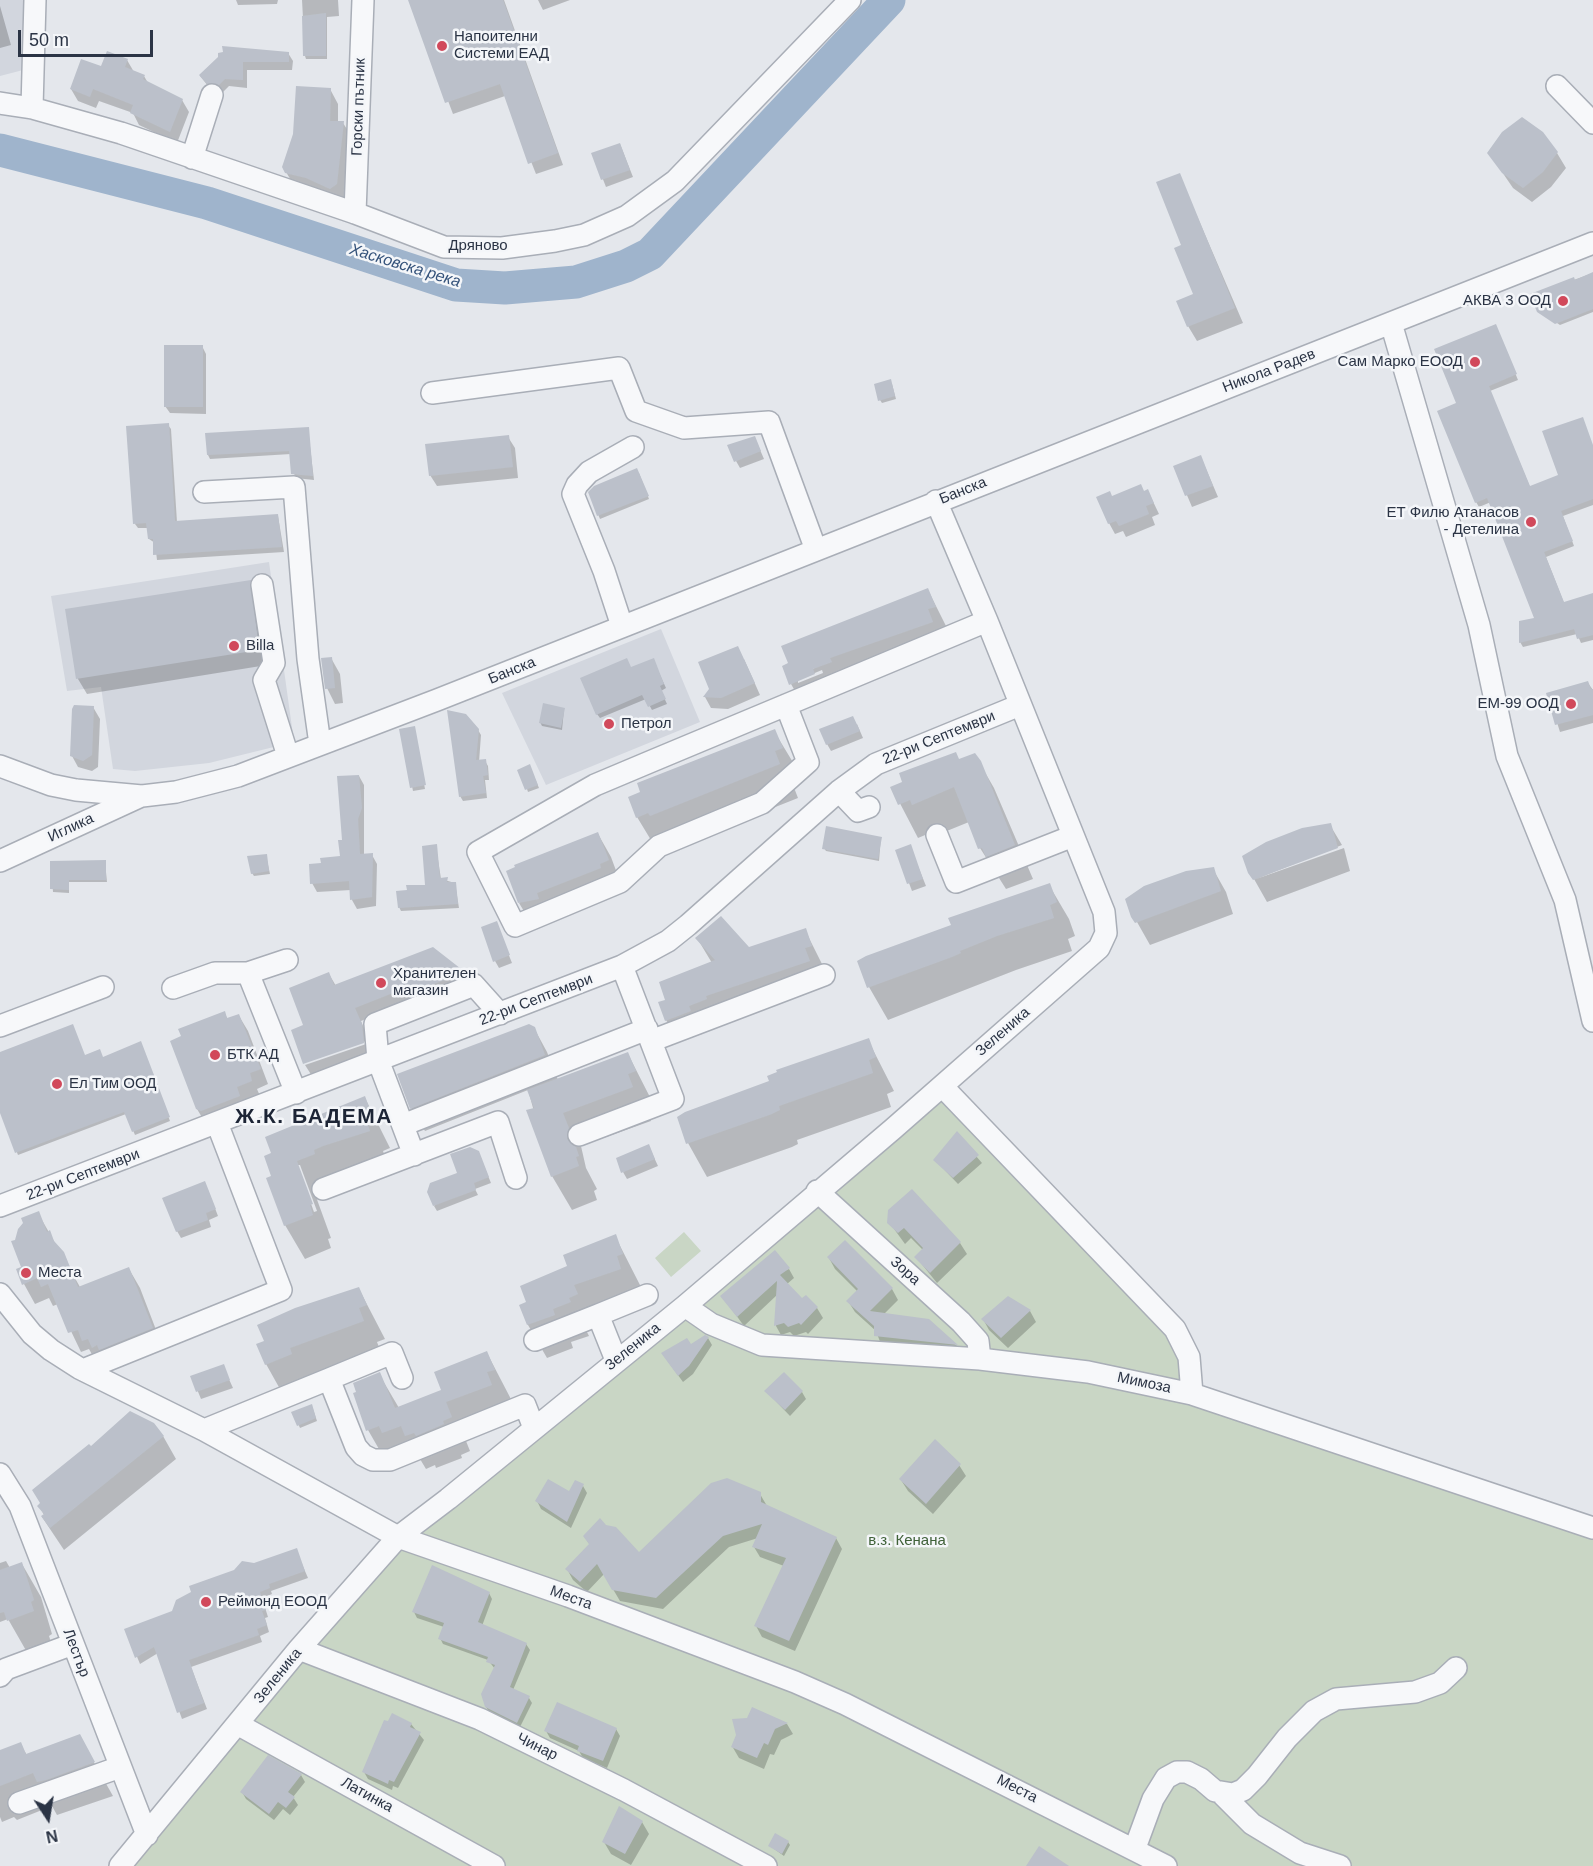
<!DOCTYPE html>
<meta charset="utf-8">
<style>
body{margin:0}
#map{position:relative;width:1593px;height:1866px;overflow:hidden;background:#e4e7ec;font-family:Helvetica,sans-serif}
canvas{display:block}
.north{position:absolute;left:18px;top:1788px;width:60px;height:60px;-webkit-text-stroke:4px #f4f6f9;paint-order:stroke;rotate:168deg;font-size:16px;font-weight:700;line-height:24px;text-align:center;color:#2b3445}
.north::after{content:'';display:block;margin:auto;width:21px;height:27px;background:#2b3445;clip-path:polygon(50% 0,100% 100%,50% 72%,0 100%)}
.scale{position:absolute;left:18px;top:30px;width:135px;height:27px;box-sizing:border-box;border:3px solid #2b3445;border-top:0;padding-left:8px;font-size:18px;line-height:21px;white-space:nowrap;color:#2b3445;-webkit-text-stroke:4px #f4f6f9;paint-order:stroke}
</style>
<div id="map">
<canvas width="1593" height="1866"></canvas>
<div class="north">N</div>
<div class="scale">50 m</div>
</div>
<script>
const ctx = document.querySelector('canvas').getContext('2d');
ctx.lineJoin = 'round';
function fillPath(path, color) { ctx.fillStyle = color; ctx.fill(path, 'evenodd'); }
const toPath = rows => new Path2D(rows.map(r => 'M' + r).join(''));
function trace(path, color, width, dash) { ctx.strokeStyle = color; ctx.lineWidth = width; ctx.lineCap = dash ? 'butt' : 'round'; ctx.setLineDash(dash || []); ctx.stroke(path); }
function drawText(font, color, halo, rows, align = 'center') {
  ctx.font = font + ' Helvetica,sans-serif'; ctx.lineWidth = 5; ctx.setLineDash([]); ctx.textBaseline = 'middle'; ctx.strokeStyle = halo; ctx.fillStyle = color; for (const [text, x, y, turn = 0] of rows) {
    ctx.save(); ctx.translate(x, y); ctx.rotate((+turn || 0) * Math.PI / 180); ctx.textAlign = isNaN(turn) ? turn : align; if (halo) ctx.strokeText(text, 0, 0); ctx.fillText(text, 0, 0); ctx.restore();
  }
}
fillPath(toPath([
 [0,0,23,0,23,70,0,76],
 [269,562,294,742,209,763,135,771,113,769,101,687,67,691,51,596],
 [661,629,700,722,546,785,502,693]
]), '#d2d6de');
fillPath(toPath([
 [942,1086,1185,1331,1200,1405,1593,1520,1593,1866,119,1866,398,1537],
 [684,1232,701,1251,671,1277,655,1258]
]), '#c9d6c5');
fillPath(toPath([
 [236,0,278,0,277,4,238,5],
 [302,0,338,0,339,16,327,17,327,59,306,59,305,56],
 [410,0,504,0,563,165,536,174,505,96,453,114],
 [538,0,570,0,543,10],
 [0,6,11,45,0,48],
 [288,53,293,61,292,70,247,70,247,88,229,86,223,92,213,92,200,76,219,57],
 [127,60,134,72,144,76,148,83,182,100,189,112,177,143,139,125,133,113,99,101,96,108,78,101,71,89,102,68],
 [330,89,338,104,338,123,343,123,352,137,344,199,295,187,286,172],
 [620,144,633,177,606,187,593,154],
 [1489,153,1557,153,1566,168,1551,187,1532,202,1513,188],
 [1179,174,1243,323,1197,341,1188,326,1194,295,1183,245],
 [1593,273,1593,312,1560,325,1539,311,1532,295],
 [1498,331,1518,380,1490,391,1530,487,1560,476,1593,446,1593,505,1563,516,1574,546,1546,557,1564,603,1593,595,1593,640,1581,643,1577,634,1523,647,1520,642,1536,619,1491,502,1479,507,1476,502,1458,404],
 [202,346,206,354,206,414,170,413,165,406],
 [892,384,896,399,882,403,880,400],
 [168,425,171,429,177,522,278,516,284,552,157,560,155,543,149,539,148,528,138,528,135,524],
 [308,429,314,480,295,478,291,454,210,459,208,455,207,435],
 [508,437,515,448,518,478,437,486,430,475],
 [758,445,764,459,740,468,736,461],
 [1201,457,1218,497,1192,507,1175,467],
 [639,473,649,499,600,519,589,493],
 [1148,491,1159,514,1152,517,1155,525,1126,537,1123,531,1115,534,1109,523,1112,497],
 [250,581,258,597,267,665,87,694,78,679,67,610],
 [928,590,948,630,804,707,791,684],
 [822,670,823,673,798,683,798,680],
 [331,658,340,674,343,703,335,704,327,688],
 [744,659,760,695,728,709,711,708,705,697],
 [655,664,666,688,661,691,667,704,652,710,646,699,600,718,597,714,631,669],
 [1588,683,1593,690,1593,723,1560,732,1548,694],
 [93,707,100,719,98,767,92,771,78,767,72,756],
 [564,710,562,730,542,726,540,722],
 [857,724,863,738,831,751,827,744],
 [414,729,425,789,413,791,401,730],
 [478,730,481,735,479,762,485,761,488,766,489,780,485,780,487,798,463,801,460,796],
 [774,731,794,764,793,785,798,798,670,849,657,850,637,817],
 [975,755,994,788,1033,879,1006,889,980,848,969,822,932,837,930,833,918,838,892,788],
 [531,769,539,788,528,792,527,789],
 [359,776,364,785,364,855,372,855,377,864,376,906,357,909,352,900,351,890,317,892,312,883,323,864,342,858],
 [1330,825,1342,845,1256,879,1344,848,1350,871,1267,902,1254,879],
 [598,834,611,857,621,884,533,926,519,903],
 [881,838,879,861,826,851,824,848],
 [436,846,441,879,455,883,459,908,401,911,399,907,427,886],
 [910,846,926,886,912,891,897,851],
 [266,855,270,874,254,876,252,873],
 [51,862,105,862,107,882,69,882,69,893,53,892],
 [1213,869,1226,892,1233,914,1150,945,1137,922],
 [1049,885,1069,919,1075,936,1068,939,1072,951,1016,970,888,1020,869,987,953,926],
 [496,923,512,963,499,968,495,961],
 [805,930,824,968,700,1028,702,1034,679,1042,666,1020,667,1000,712,963,697,938,749,949],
 [433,949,464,973,471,985,416,999,361,1021,369,1040,304,1062,305,1026,329,974,336,986],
 [224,1013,228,1019,239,1016,248,1031,268,1084,257,1089,260,1096,206,1124,197,1109],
 [534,1028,547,1052,558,1080,628,1054,654,1105,646,1108,651,1121,581,1146,586,1168,597,1189,594,1191,597,1200,572,1210,552,1176,528,1090,425,1131,411,1108],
 [868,1040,894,1091,887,1094,891,1107,797,1140,798,1144,792,1147,707,1177,688,1143,771,1082],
 [369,1043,370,1056,312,1076,305,1065],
 [142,1046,170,1121,135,1135,126,1114,18,1155,0,1109,0,1054,103,1058],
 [365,1098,390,1148,383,1151,388,1164,315,1194,331,1238,328,1239,331,1248,305,1259,285,1225,273,1177,273,1154],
 [297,1165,300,1165,317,1211,314,1212],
 [957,1134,982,1163,958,1184,935,1160],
 [652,1153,658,1166,627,1179,623,1172],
 [481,1158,491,1183,475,1189,478,1195,437,1211,434,1206,459,1174],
 [208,1190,218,1216,209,1220,211,1227,181,1238,177,1231],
 [38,1213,80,1287,129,1269,140,1288,163,1348,95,1360,89,1349,81,1352,58,1304,53,1306,49,1298,35,1304,24,1284,17,1241],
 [889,1222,960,1243,967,1254,937,1283,916,1257,923,1250,911,1238,905,1244],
 [615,1236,641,1287,596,1328,587,1332,589,1336,571,1342,573,1348,547,1358,528,1325,521,1306,528,1303,569,1267],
 [829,1258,892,1289,898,1300,884,1314,928,1321,957,1346,962,1355,882,1347,876,1331,855,1312,848,1301,858,1292,835,1269],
 [789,1269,794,1278,787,1284,802,1300,817,1308,823,1318,808,1334,806,1332,794,1336,790,1332,781,1335,776,1326,777,1295,744,1326,722,1296],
 [359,1289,385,1339,377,1342,382,1355,285,1398,266,1364],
 [1030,1311,1036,1322,1008,1348,989,1330,983,1319],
 [708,1338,712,1345,693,1374,683,1382,667,1360],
 [487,1353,513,1403,464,1436,470,1451,461,1455,462,1458,436,1468,435,1465,426,1469,420,1459,387,1463,368,1430,379,1374,399,1408,442,1391],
 [223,1366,233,1388,201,1399,192,1377],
 [766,1391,802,1392,806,1399,790,1416],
 [313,1409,317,1421,300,1428,293,1413],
 [163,1436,176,1459,64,1550,42,1517,44,1515,39,1506,91,1449],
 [959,1465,966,1476,933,1514,908,1491,901,1480],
 [583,1486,587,1493,571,1528,541,1509,537,1501,569,1493],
 [760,1494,767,1506,836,1538,842,1549,795,1651,762,1637,756,1626,784,1566,760,1557,754,1547,758,1538,729,1547,663,1609,620,1601,604,1574,587,1592,573,1580,567,1569,590,1545,584,1536,639,1555],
 [296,1550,308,1578,271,1591,272,1594,262,1598,268,1617,265,1618,269,1632,260,1636,262,1642,191,1667,207,1709,182,1719,158,1653,140,1664,126,1630,173,1612,235,1571],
 [6,1561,10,1568,22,1564,41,1597,52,1634,49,1636,52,1645,28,1654,8,1619,0,1622,0,1563],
 [489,1593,492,1599,482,1626,526,1644,530,1650,513,1690,529,1698,532,1703,520,1727,490,1713,486,1707,495,1669,488,1660,443,1644,440,1638,444,1627,417,1618,414,1612],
 [753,1709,787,1724,793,1734,781,1740,774,1755,770,1754,764,1769,739,1758,732,1746],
 [411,1724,424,1740,398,1788,393,1786,392,1790,368,1779,364,1772],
 [616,1729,620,1736,607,1768,583,1758,579,1751,550,1738,546,1731],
 [79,1736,113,1796,57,1815,52,1806,17,1820,14,1817,2,1822,0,1817,0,1751,20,1744,27,1755],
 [301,1775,305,1782,293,1797,298,1805,290,1815,283,1809,274,1820,246,1799,242,1792],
 [642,1822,649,1834,631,1865,611,1854,604,1842],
 [788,1842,790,1845,784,1856,770,1846]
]), '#0003');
trace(toPath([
 [0,150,207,203,456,285,505,288,576,282,626,266,650,254,889,0]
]), '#9fb4cc', 33);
fillPath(toPath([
 [408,0,503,0,558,153,528,164,500,84,445,103],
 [326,13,326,56,303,56,302,16],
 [222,46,289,52,289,62,243,62,243,80,225,79,219,85,207,84,199,75,218,57,218,53,223,52],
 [107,51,128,59,125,67,145,75,143,79,183,99,170,132,130,113,133,105,93,89,90,97,70,89,81,59,101,66],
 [296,86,331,88,330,121,344,121,337,184,330,189,306,178,285,173,282,167,293,134],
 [1522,117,1543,132,1558,152,1543,172,1523,188,1502,173,1487,153,1502,132],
 [620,143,630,170,601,180,591,153],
 [1180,173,1235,308,1187,327,1176,301,1193,294,1174,248,1181,245,1156,182],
 [1593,272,1593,309,1555,324,1537,312,1530,294,1574,277,1575,280],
 [1496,324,1517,374,1489,386,1530,486,1558,475,1542,431,1583,417,1593,445,1593,499,1561,511,1573,541,1544,552,1564,602,1593,593,1593,635,1577,639,1574,629,1519,643,1519,621,1534,618,1487,498,1475,503,1437,411,1456,403,1434,349],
 [164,345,203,345,203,407,164,407],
 [891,379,895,396,878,401,874,384],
 [169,423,175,521,278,514,282,547,153,555,153,539,148,539,146,523,133,524,126,426],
 [309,427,313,476,291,474,289,451,207,455,205,433],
 [509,435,513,467,429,476,425,444],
 [755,436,761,451,734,462,727,445],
 [1201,455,1213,486,1185,496,1173,466],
 [637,468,649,496,597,516,588,492,594,486],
 [1141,484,1144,491,1148,489,1154,503,1146,506,1149,514,1119,526,1116,521,1108,524,1096,497,1110,491,1112,496],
 [251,580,259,650,76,679,65,609],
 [928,588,936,607,928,609,933,622,830,658,832,662,813,669,815,674,789,685,782,666,788,663,781,646],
 [738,646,755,683,721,698,703,697,709,689,698,662],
 [332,657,335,688,325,689,321,658],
 [627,658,631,667,654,658,664,684,660,686,666,699,648,707,642,695,596,715,580,678],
 [1588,681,1591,689,1593,689,1593,715,1555,725,1546,693],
 [543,703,565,708,561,728,539,723],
 [74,705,94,706,92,755,83,761,70,756,72,709],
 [447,710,466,714,479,729,476,760,486,759,488,775,483,776,486,793,459,797],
 [853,716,860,731,826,745,819,729],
 [415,726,426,785,410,788,399,729],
 [775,729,783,748,775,751,780,764,650,816,648,813,636,818,628,797,640,792,637,783],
 [956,752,959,759,975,753,981,761,1015,845,986,857,982,848,978,849,954,787,912,805,910,800,898,805,890,787,902,782,899,773],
 [530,764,538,785,525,790,517,770],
 [359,775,362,808,358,819,360,854,373,853,372,897,350,900,349,881,310,884,309,864,321,863,320,858,340,856,338,840,342,840,337,776],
 [1331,823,1338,848,1253,880,1248,873,1242,856,1266,842,1302,828],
 [826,826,882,837,878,859,822,849],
 [598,832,609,860,600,864,601,868,537,893,539,899,518,903,506,871,515,867,514,865],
 [437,844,440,878,448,877,447,882,456,882,458,904,398,908,396,891,407,890,406,885,425,885,422,846],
 [911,844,923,879,907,884,895,850],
 [267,854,269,871,251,874,247,856],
 [106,860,106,880,69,880,69,890,50,889,50,861],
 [1214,867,1221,891,1135,923,1131,917,1125,899,1144,886,1186,871],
 [1050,883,1057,902,1050,905,1054,918,997,936,960,951,961,953,952,957,867,988,857,961,866,956,951,925,948,918],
 [721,916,749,947,806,928,812,946,805,948,810,961,706,996,707,999,689,1006,691,1011,665,1021,658,1002,665,1000,659,982,715,960,695,938],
 [497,921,510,955,493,962,481,927],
 [433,947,465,972,411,993,408,987,355,1008,362,1024,364,1043,303,1064,291,1030,303,1025,289,988,329,972,334,985],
 [225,1011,227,1018,239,1014,261,1069,250,1073,252,1081,237,1087,240,1096,201,1111,196,1109,170,1041,181,1036,178,1029],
 [73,1024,85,1055,100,1049,103,1057,141,1041,170,1117,132,1132,124,1112,15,1153,0,1113,0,1052],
 [529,1024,535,1027,545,1055,410,1109,397,1074],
 [869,1038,876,1057,869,1060,873,1073,779,1106,780,1110,772,1114,686,1144,677,1117,685,1112,769,1081,767,1076,777,1072,776,1070],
 [628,1052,636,1071,628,1074,633,1087,563,1113,569,1128,567,1139,576,1147,579,1156,576,1157,579,1166,551,1177,526,1110,534,1108,527,1090],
 [365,1096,372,1115,365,1117,370,1131,323,1146,314,1150,315,1154,297,1161,313,1204,310,1205,313,1215,284,1226,266,1178,271,1176,264,1156,271,1153,265,1137],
 [957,1131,979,1155,953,1178,933,1160],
 [649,1144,655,1159,621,1173,616,1158],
 [470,1147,479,1151,489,1177,474,1183,476,1190,433,1206,427,1192,430,1183,457,1173,450,1154],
 [205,1181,216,1209,206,1213,208,1220,176,1232,162,1198],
 [912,1189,961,1242,930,1273,914,1257,923,1248,904,1228,898,1233,887,1223,888,1210],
 [39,1211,47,1232,50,1230,54,1241,64,1252,78,1287,129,1267,153,1328,99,1350,97,1345,92,1348,88,1339,82,1341,78,1330,68,1333,48,1284,41,1287,37,1278,22,1285,16,1269,21,1267,11,1241,15,1240,18,1229,23,1223,21,1218],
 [616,1234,623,1254,617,1256,621,1269,574,1285,578,1294,569,1298,571,1302,553,1309,555,1315,527,1325,519,1305,526,1302,520,1286,567,1266,563,1255],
 [845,1240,893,1288,870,1311,929,1319,958,1345,874,1336,874,1326,846,1301,858,1289,827,1257],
 [775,1250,790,1268,780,1275,802,1298,806,1295,818,1307,801,1325,799,1323,788,1327,784,1323,774,1326,777,1281,737,1317,720,1296],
 [359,1287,367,1305,359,1308,364,1321,290,1348,292,1354,265,1365,256,1344,264,1341,257,1325,295,1308],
 [1008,1296,1031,1310,1001,1338,981,1319],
 [705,1335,709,1337,689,1366,678,1376,661,1353,687,1338,691,1344],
 [487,1351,495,1370,487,1372,492,1385,446,1402,452,1417,443,1421,444,1424,416,1436,414,1433,405,1436,401,1426,382,1433,379,1426,366,1431,353,1393,356,1392,353,1383,380,1372,395,1408,441,1390,434,1372],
 [224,1364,230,1380,196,1392,190,1376],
 [784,1372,803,1391,785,1410,764,1391],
 [312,1404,316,1418,297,1426,291,1412],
 [130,1411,154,1423,164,1436,50,1528,41,1516,44,1514,37,1506,40,1503,32,1490,89,1444,91,1446],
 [935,1439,961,1464,926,1504,899,1479],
 [727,1478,761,1492,761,1502,837,1537,789,1641,754,1626,786,1558,752,1547,762,1524,723,1536,656,1598,612,1590,597,1564,580,1582,565,1569,589,1544,583,1536,600,1518,606,1525,616,1527,639,1552,711,1483],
 [548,1479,569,1491,575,1480,584,1484,567,1522,535,1501],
 [297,1548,305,1571,269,1584,270,1588,260,1592,266,1610,262,1611,267,1625,257,1629,259,1635,189,1660,204,1703,177,1713,154,1647,135,1658,124,1629,172,1611,176,1600,191,1592,189,1586,234,1570,242,1561,254,1563],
 [22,1562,34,1600,31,1602,34,1611,7,1621,4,1612,0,1613,0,1570],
 [432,1565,490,1592,478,1622,527,1643,510,1687,530,1696,517,1723,485,1707,481,1694,495,1665,486,1662,488,1657,438,1639,444,1623,412,1612],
 [557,1702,617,1728,603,1761,577,1751,579,1746,544,1731],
 [752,1707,788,1723,775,1729,768,1745,764,1743,757,1758,731,1747,736,1735,732,1719,747,1718],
 [392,1713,412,1723,410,1727,421,1732,394,1782,389,1780,388,1784,362,1772,384,1720,388,1721],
 [80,1734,95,1762,46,1780,37,1782,33,1773,0,1786,0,1750,21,1742,26,1754],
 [268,1755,302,1774,288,1792,295,1797,286,1808,278,1802,269,1814,240,1792],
 [619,1806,643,1821,625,1854,602,1842],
 [775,1833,789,1841,782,1854,768,1846],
 [1039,1846,1069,1866,1026,1866]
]), '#bbc0ca');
const minor = toPath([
 [1557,86,1593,123],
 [0,103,32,108,121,133,355,213,444,247,502,248,555,241,584,235,627,216,675,181,850,0],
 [32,108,35,0],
 [192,158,212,95],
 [355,213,363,0],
 [1391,323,1479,625,1507,756,1565,900,1593,1021],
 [432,393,619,368,636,411,684,428,769,422,816,550],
 [204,492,294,487,308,659,320,744],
 [262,585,274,663,264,680,288,756],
 [622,626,604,571,573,494,577,485,589,472,633,447],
 [786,705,808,762,762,803,659,846,620,882,515,926,478,852,595,785,652,761,987,621],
 [0,766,51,785,76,790,142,796,176,792,238,776,437,700,1593,243],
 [839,791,858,811,869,807],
 [937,835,956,882,1073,836],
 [0,861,139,797],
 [248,973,287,960],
 [173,988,215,973,248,973,296,1093],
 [0,1026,103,987],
 [651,1041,824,975],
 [942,1086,1175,1329,1189,1357,1192,1394],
 [403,1125,647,1029],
 [579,1135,673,1099,622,966],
 [414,1155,378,1060,375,1024,474,985,500,1014],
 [323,1189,498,1122,516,1178],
 [817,1191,961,1322,978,1341,980,1359],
 [0,1206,622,966,668,941,688,925,839,791,876,764,1020,705],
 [0,1294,32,1334,51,1350,79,1368,204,1430,398,1537,568,1596,795,1682,845,1704,1166,1866],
 [685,1306,711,1324,762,1345,980,1359,1088,1372,1192,1394,1593,1528],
 [598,1315,647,1295],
 [535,1340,598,1315,616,1360],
 [83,1370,281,1290,217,1123],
 [402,1378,392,1353,329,1379,356,1447,363,1455,373,1460,390,1460,525,1405,534,1428],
 [204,1430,329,1379],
 [0,1474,20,1506,147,1835],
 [299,1649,480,1719,624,1790,766,1866],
 [0,1676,6,1669,73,1644],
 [239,1725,494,1866],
 [1223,1795,1252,1824,1300,1853,1340,1866],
 [19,1803,120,1767],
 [1135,1848,1153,1799,1166,1778,1177,1772,1187,1772,1201,1779,1215,1791,1233,1794,1243,1790,1257,1776,1287,1738,1314,1711,1336,1699,1415,1692,1440,1683,1456,1668],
 [120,1866,299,1649,398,1537,448,1499,685,1306,893,1129,1099,948,1106,933,1104,912,987,621,936,501]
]);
trace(minor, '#a9aeb7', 24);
trace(minor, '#f7f8fa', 21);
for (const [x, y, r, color] of [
 [442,46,6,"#d1495b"],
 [1563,301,6,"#d1495b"],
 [1475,362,6,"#d1495b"],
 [1531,522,6,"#d1495b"],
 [234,646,6,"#d1495b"],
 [1571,704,6,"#d1495b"],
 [609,724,6,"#d1495b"],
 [381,983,6,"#d1495b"],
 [215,1055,6,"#d1495b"],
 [57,1084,6,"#d1495b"],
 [26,1273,6,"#d1495b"],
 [206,1602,6,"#d1495b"]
]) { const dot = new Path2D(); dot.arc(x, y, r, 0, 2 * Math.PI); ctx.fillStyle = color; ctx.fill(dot); trace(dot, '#f4f6f9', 2); }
drawText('15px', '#2b3445', '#f4f6f9', [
 ["Напоителни",454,37],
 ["Системи ЕАД",454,54],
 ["АКВА 3 ООД",1551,301,"right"],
 ["Сам Марко ЕООД",1463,362,"right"],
 ["ЕТ Филю Атанасов",1519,513,"right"],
 ["- Детелина",1519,530,"right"],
 ["Billa",246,646],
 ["ЕМ-99 ООД",1559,704,"right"],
 ["Петрол",621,724],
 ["Хранителен",393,974],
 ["магазин",393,991],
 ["БТК АД",227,1055],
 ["Ел Тим ООД",69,1084],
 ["Места",38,1273],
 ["Реймонд ЕООД",218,1602]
], 'left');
drawText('15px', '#2b3445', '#f4f6f9', [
 ["Горски пътник",359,107,-88],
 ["Дряново",478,246],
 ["Никола Радев",1269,371,-21],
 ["Банска",963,491,-22],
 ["Банска",512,671,-22],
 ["22-ри Септември",939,738,-22],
 ["Иглика",71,828,-25],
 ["22-ри Септември",536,1000,-21],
 ["Зеленика",1003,1032,-41],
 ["22-ри Септември",83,1175,-21],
 ["Зора",905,1271,42],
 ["Зеленика",633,1347,-39],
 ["Мимоза",1144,1383,12],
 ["Места",571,1598,20],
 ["Лестър",76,1653,69],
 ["Зеленика",278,1676,-51],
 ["Чинар",537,1747,26],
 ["Места",1017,1789,27],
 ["Латинка",367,1795,29]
]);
drawText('15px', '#3f6138', '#f4f6f9', [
 ["в.з. Кенана",907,1541]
]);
drawText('italic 16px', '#34527a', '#f4f6f9', [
 ["Хасковска река",405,266,17]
]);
ctx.letterSpacing = '1.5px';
drawText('bold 21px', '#1d2536', '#f4f6f9', [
 ["Ж.К. БАДЕМА",314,1117]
]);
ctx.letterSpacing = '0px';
</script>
